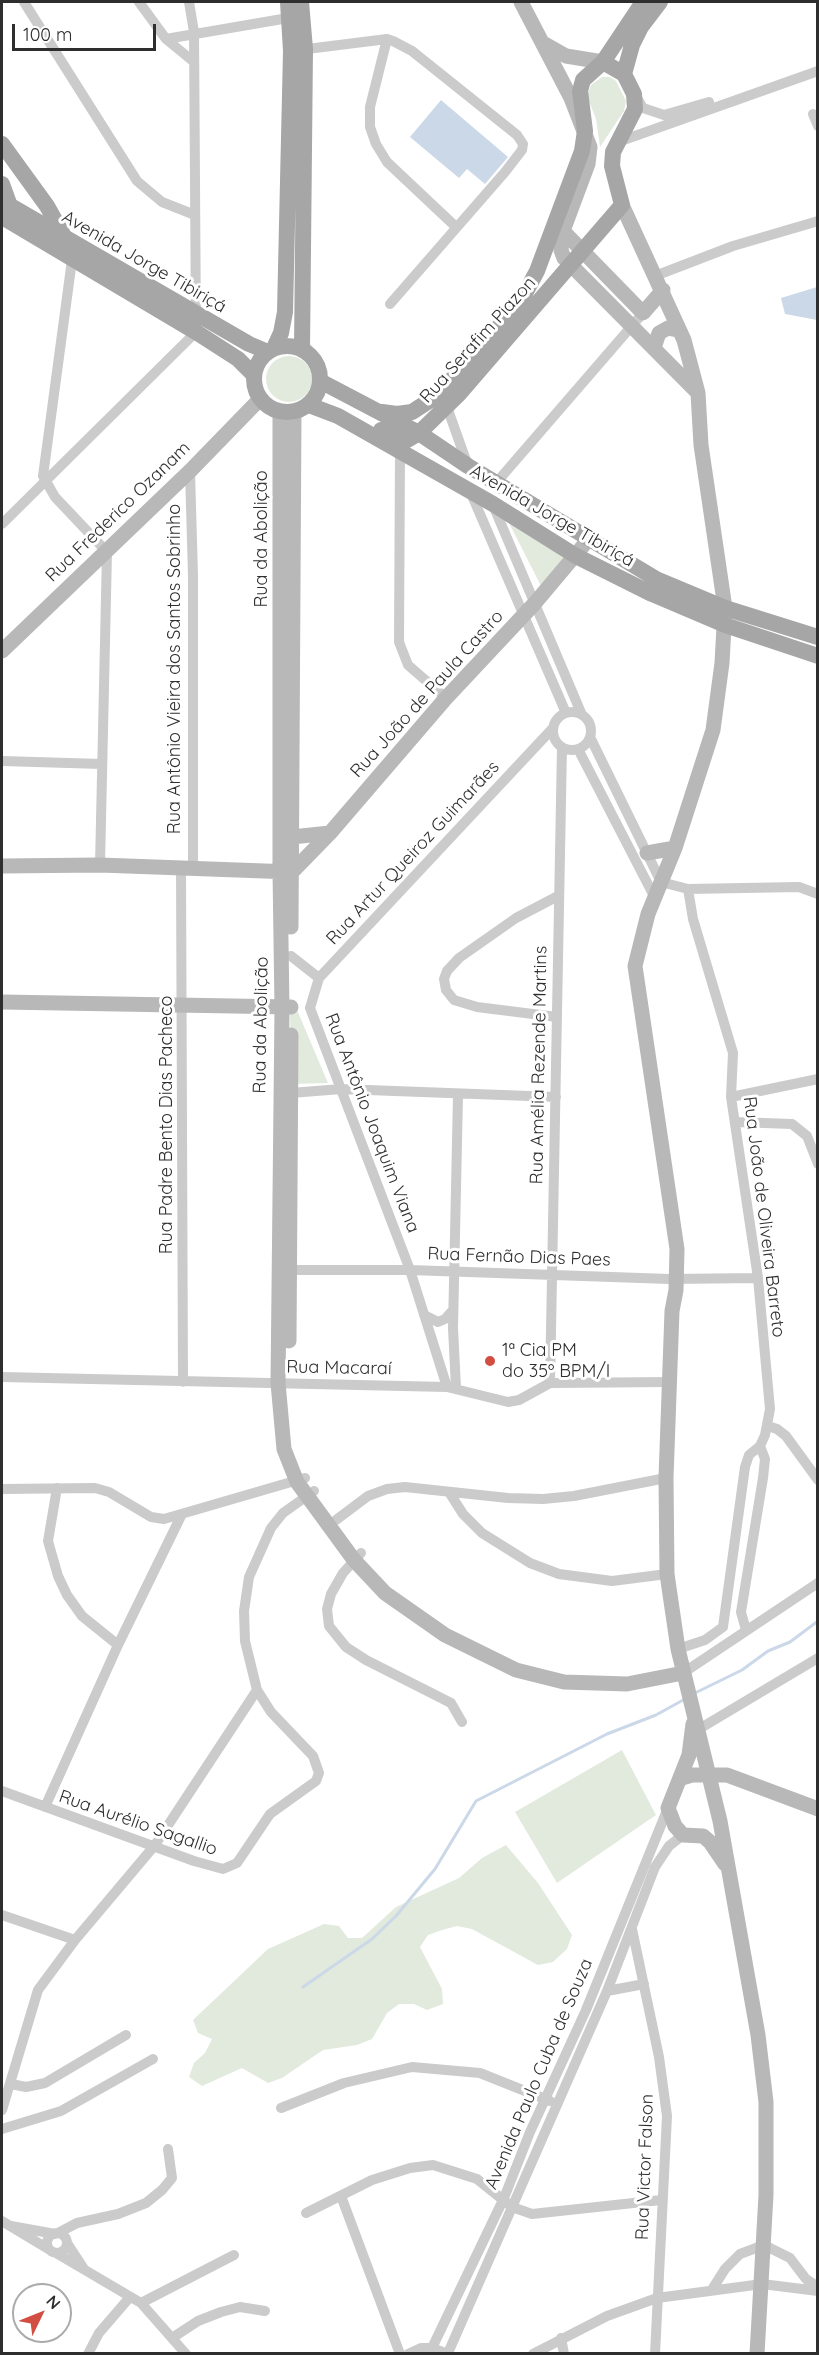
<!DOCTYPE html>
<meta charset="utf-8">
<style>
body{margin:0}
#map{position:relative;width:819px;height:2355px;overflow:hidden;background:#fff;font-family:Quicksand,sans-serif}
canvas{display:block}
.frame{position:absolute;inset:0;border:3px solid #2e2e2e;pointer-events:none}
.north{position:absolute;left:12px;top:2283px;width:60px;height:60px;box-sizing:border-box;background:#fff;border:2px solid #ababab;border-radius:50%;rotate:47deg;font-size:16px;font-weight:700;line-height:24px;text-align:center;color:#2e2e2e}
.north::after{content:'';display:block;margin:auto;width:21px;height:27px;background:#d34e42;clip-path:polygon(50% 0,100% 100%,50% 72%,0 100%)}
.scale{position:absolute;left:12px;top:24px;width:144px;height:27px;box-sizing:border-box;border:3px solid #2e2e2e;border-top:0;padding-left:8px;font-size:18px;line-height:21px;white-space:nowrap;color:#2e2e2e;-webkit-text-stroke:4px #fff;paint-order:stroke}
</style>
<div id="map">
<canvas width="819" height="2355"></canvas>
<div class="frame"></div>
<div class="north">N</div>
<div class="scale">100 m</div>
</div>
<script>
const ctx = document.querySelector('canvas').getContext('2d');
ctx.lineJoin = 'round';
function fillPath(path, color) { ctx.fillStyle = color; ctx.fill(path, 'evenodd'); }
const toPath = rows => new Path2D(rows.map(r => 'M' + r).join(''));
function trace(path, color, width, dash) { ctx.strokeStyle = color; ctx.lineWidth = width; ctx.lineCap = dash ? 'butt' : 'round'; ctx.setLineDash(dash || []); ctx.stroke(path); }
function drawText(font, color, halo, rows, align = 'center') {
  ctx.font = font + ' Quicksand,sans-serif'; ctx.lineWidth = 6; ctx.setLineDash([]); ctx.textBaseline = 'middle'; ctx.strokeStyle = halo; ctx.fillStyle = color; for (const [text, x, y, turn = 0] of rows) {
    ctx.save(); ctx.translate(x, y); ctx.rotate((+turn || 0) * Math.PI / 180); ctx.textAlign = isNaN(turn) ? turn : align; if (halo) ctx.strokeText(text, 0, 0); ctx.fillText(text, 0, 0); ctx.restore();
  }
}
fillPath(toPath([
 [602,77,610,77,616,81,626,101,624,111,600,147,596,119,587,96,591,85],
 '266 379a23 23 0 1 1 46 0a23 23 0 1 1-46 0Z',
 [508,521,570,559,541,586],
 [297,1010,328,1083,292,1084,290,1014],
 [622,1750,656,1815,557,1883,515,1812],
 [506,1845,538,1883,572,1935,567,1949,553,1962,538,1965,472,1929,457,1926,442,1930,428,1935,420,1947,442,1989,443,2004,427,2010,414,2004,399,2004,387,2013,372,2039,357,2045,323,2050,282,2078,268,2083,242,2068,202,2086,189,2077,194,2063,205,2053,212,2039,198,2033,193,2020,268,1949,324,1924,339,1926,348,1938,362,1938,396,1907,459,1878,482,1858]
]), '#e2eadd');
fillPath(toPath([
 [441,100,508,157,485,184,467,169,459,178,410,137],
 [817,287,817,320,785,314,781,298]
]), '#cbd8e8');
trace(toPath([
 [693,1694,742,1670,768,1651,790,1642,818,1621],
 [303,1987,372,1939,396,1916,435,1869,476,1801,607,1734,656,1715,685,1699]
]), '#cbd8e8', 3);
trace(toPath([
 [24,2,137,181,162,202,195,215],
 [139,2,166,39,194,62],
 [166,39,294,17],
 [387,39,370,107,370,127,376,144,387,162,456,227],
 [299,50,387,39,393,41,412,51,517,135,523,144,522,150,505,172,390,304],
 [636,96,643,108,664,115,709,102],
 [813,114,818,126],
 [618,142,818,71],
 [72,260,43,476,55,497,107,552,100,865],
 [655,276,733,246,818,221],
 [447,407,468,466],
 [400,452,399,642,408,665,446,698],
 [190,471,193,576,193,868],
 [496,483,643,313],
 [470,491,566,713],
 [493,505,582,715],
 [2,524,196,332,194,32,189,2],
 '553 731a19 19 0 1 1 38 0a19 19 0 1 1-38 0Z',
 [590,737,661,882,688,889,799,887,818,894],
 [578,749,655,898],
 [2,761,102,764],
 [181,868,183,1382],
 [291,956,319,978],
 [557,1017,477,1007,454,1000,446,990,444,979,447,971,459,958,516,918,558,896],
 [291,1093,341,1089,556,1097],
 [731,1097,818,1079],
 [736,1122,792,1124,807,1136,818,1164],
 [282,1270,410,1270,669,1279,758,1278],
 [424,1315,438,1322,445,1319,453,1310],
 [2,1377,447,1387,508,1402,519,1400,550,1383,670,1382],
 [550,1383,562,747],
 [447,1387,410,1270,310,1008,319,978,553,728],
 [456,1388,453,1328,458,1095],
 [768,1426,777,1429,786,1436,818,1480],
 [57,1488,48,1541,58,1576,67,1595,82,1616,118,1645],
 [2,1489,95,1488,109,1492,151,1517,164,1519,305,1478],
 [449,1492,463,1514,482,1533,530,1563,559,1574,612,1581,667,1574],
 [336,1520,368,1496,387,1489,405,1487,508,1498,543,1499,574,1496,666,1478],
 [361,1553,343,1573,331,1594,327,1609,329,1626,346,1647,366,1660,451,1703,462,1722],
 [746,1630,741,1612,763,1478,765,1459,760,1446],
 [678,1649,705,1640,723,1627,745,1467,749,1455,760,1446,765,1435,770,1409,758,1278,731,1097,733,1053,693,919,688,889],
 [683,1673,818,1583],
 [699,1729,818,1658],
 [2,1791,194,1861,223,1869,237,1863,270,1814,316,1781,319,1773,313,1756,271,1712,257,1690,245,1641,244,1611,249,1577,271,1528,283,1513,314,1491],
 [45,1807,118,1645,181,1516],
 [2,1915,75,1940],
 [632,1929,659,2057,667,2116,655,2354],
 [607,1991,644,1984],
 [11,2084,26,2087,45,2083,126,2035],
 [281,2108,344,2083,412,2067,480,2073,550,2101],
 [2,2110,38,1990,75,1940,155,1845,257,1690],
 [2,2129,61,2111,153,2059],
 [341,2196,400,2354],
 [306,2213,372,2180,410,2168,433,2165,477,2179,512,2207,532,2214,661,2200],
 [2,2221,50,2250],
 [11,2226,55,2234],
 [58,2233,77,2223,118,2214,146,2203,162,2190,172,2178,168,2149],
 '47 2243a10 10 0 1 1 20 0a10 10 0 1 1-20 0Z',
 [67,2243,84,2269],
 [56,2253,141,2303,186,2354],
 [713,2288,725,2269,740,2254,764,2245,790,2258,806,2279,818,2287],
 [141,2303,234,2255],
 [172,2338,198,2321,221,2312,240,2307,265,2311],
 [561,2338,564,2354],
 [432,2348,504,2198,530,2132,586,2010,668,1808],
 [448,2353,607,1991,655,1867,669,1846,683,1835],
 [88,2354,99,2333,130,2297],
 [408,2354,421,2348,432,2348,448,2354],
 [533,2354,607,2316,657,2298,762,2284,818,2291]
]), '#cbcbcb', 10);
trace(toPath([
 [521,2,571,98,590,147,588,164,563,231,561,250,564,258,696,391],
 [543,43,566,56,603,62],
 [622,205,684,340,698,393,701,445,725,608,722,663,713,730,675,848,648,914,635,966,677,1249,676,1290,672,1311,666,1478,667,1574,678,1649,720,1821,758,2035,766,2102,766,2195,757,2354],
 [563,231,643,313,663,290],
 [654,348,659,333,668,328,679,330],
 [280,412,280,871,282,1009,278,1383,284,1449,297,1482,354,1560,385,1593,445,1635,516,1670,564,1682,627,1684,683,1673],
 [2,651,190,471,260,399],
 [282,838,330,833],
 [647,853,675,848],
 [2,866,100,865,292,872,330,833,446,698,535,603,588,540],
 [291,927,294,412],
 [2,1002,291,1007],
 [289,1341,291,1035],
 [693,1724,689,1755,668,1808,675,1826,683,1835,703,1836,710,1842,725,1864],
 [682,1778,692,1775,727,1775,818,1809]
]), '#b8b8b8', 15);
trace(toPath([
 [301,2,305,49,302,350],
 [624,74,632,45,641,27,660,2],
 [2,144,47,206,66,240],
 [2,184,10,206,8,211],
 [2,201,249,344,268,352],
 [2,217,196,332,238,359,254,375],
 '254 379a33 33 0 1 1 66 0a33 33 0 1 1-66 0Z',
 [274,348,281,333,285,312,291,51,288,2],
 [320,381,419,433,468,466,658,580,725,608,818,637],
 [309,405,338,416,493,504,576,556,652,594,725,625,818,656],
 [382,412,397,414,412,412,438,395,520,303,537,271,582,151,585,131,580,91,583,80,603,62,643,2],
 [381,430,407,440,419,433,459,394,622,205,612,166,613,152,635,109,634,94,624,74,603,62]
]), '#a6a6a6', 16);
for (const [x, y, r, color] of [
 [490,1361,6,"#d34e42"]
]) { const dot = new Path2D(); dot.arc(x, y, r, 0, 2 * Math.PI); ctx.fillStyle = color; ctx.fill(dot); trace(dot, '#fff', 2); }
drawText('18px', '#2e2e2e', '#fff', [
 ["Avenida Jorge Tibiriçá",144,262,30],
 ["Rua Serafim Piazon",478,340,-48],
 ["Rua Frederico Ozanam",118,512,-44],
 ["Avenida Jorge Tibiriçá",552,516,30],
 ["Rua da Abolição",262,539,-90],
 ["Rua Antônio Vieira dos Santos Sobrinho",175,669,-90],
 ["Rua João de Paula Castro",427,694,-48],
 ["Rua Artur Queiroz Guimarães",413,853,-47],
 ["Rua da Abolição",261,1025,-89],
 ["Rua Amélia Rezende Martins",539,1065,-89],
 ["Rua Antônio Joaquim Viana",372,1123,69],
 ["Rua Padre Bento Dias Pacheco",167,1125,-90],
 ["Rua João de Oliveira Barreto",764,1217,83],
 ["Rua Fernão Dias Paes",519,1257,2],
 ["Rua Macaraí",339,1368,1],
 ["Rua Aurélio Sagallio",138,1823,19],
 ["Avenida Paulo Cuba de Souza",539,2074,-67],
 ["Rua Victor Falson",645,2167,-88]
]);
drawText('18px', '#2e2e2e', '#fff', [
 ["1ª Cia PM",502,1351],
 ["do 35º BPM/I",502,1372]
], 'left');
</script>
